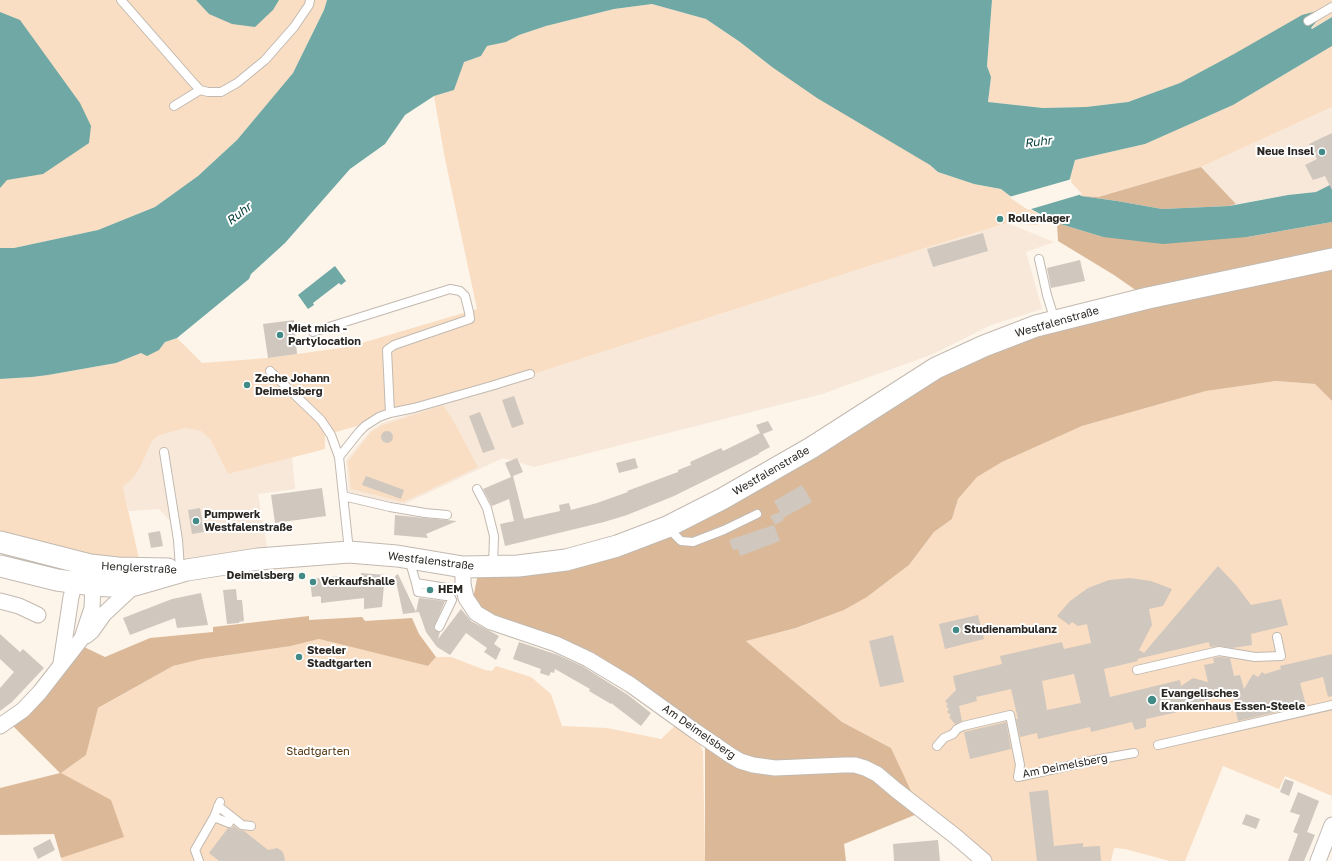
<!DOCTYPE html>
<meta charset="utf-8">
<style>
body{margin:0}
canvas{display:block;background:#fdf4ea}
</style>
<canvas width="1332" height="861"></canvas>
<script>
const ctx = document.querySelector('canvas').getContext('2d');
ctx.lineJoin = 'round';
function fillPath(path, color) { ctx.fillStyle = color; ctx.fill(path, 'evenodd'); }
const toPath = rows => new Path2D(rows.map(r => 'M' + r).join(''));
function trace(path, color, width, dash) { ctx.strokeStyle = color; ctx.lineWidth = width; ctx.lineCap = dash ? 'butt' : 'round'; ctx.setLineDash(dash || []); ctx.stroke(path); }
function drawText(font, color, halo, rows, align = 'center') {
  ctx.font = font + ' "Golos Text",sans-serif'; ctx.lineWidth = 4; ctx.setLineDash([]); ctx.textBaseline = 'middle'; ctx.strokeStyle = halo; ctx.fillStyle = color; for (const [text, x, y, turn = 0] of rows) {
    ctx.save(); ctx.translate(x, y); ctx.rotate((+turn || 0) * Math.PI / 180); ctx.textAlign = isNaN(turn) ? turn : align; if (halo) ctx.strokeText(text, 0, 0); ctx.fillText(text, 0, 0); ctx.restore();
  }
}
fillPath(toPath([
 [1332,107,1332,184,1316,192,1288,195,1236,204,1201,167],
 [1007,223,1054,242,1026,252,1042,309,991,325,933,354,822,394,534,467,503,458,404,504,362,496,349,492,346,460,370,431,382,423,922,249],
 [186,428,201,431,210,439,228,474,292,457,295,489,258,494,268,554,177,566,170,521,159,509,129,511,123,487,133,478,141,466,152,441,160,435]
]), '#f7e8d9');
fillPath(toPath([
 [0,0,327,0,324,10,293,73,237,140,198,176,155,207,98,230,14,248,0,248],
 [992,0,1332,0,1332,4,1180,83,1128,102,1086,107,1043,108,988,102,991,77,987,66],
 [652,4,706,19,740,42,772,67,930,165,938,172,974,184,1001,189,1018,202,1044,217,1037,225,1007,223,922,249,481,391,325,435,325,449,228,474,210,439,201,431,186,428,160,435,152,441,141,466,133,478,123,487,141,568,0,541,0,379,32,377,48,375,116,363,141,353,159,350,165,342,177,338,202,363,268,358,348,347,477,309,445,159,434,96,454,90,463,62,481,56,487,46,506,42,519,35,546,26,614,9],
 [1332,9,1332,17,1311,29,1323,14],
 [1332,46,1332,107,1201,167,1097,197,1081,196,1069,182,1075,160,1145,144,1233,105],
 [1276,381,1315,384,1332,401,1332,796,1285,776,1279,789,1223,766,1185,861,1170,861,1125,849,1114,848,1111,861,990,861,908,796,891,748,842,722,746,641,797,628,844,610,867,597,909,565,934,532,952,519,958,499,977,477,1002,462,1082,426,1206,391],
 [443,405,454,422,478,467,403,502,351,489,348,462,371,432,383,425],
 [319,639,428,666,436,657,451,657,485,670,492,671,496,666,531,677,551,694,562,726,607,728,661,739,679,722,696,734,703,752,705,861,62,861,61,858,61,773,86,755,97,709,173,666,202,659,291,646]
]), '#f9dec3');
fillPath(toPath([
 [1201,167,1236,204,1229,206,1162,209,1117,201,1081,196,1098,197],
 [1332,222,1332,255,1147,298,1114,275,1058,241,1057,223,1103,237,1247,237],
 [1332,262,1332,401,1315,384,1276,381,1206,391,1082,426,1002,462,977,477,958,499,952,519,934,532,909,565,867,597,844,610,796,628,746,641,842,722,891,748,911,791,908,796,879,773,760,761,736,752,638,686,485,617,473,599,479,568,617,546,984,346],
 [309,616,309,620,362,617,365,621,412,618,419,634,436,657,428,666,319,639,291,646,202,659,173,666,98,708,86,755,61,773,111,800,124,837,61,858,54,834,0,835,0,788,60,773,10,723,80,645,105,657,150,638,213,632,213,627],
 [705,747,732,763,852,771,868,776,922,812,844,844,846,861,705,861]
]), '#dbb998');
fillPath(toPath([
 [196,0,279,0,273,10,255,27,232,24,209,14],
 [327,0,992,0,987,66,991,77,988,102,1043,108,1086,107,1128,102,1180,83,1234,54,1302,15,1321,10,1323,14,1311,28,1312,29,1332,17,1332,46,1233,105,1145,144,1075,160,1069,182,1081,196,1117,201,1162,209,1229,206,1288,195,1316,192,1332,184,1332,222,1247,237,1163,244,1103,237,1057,223,1018,202,1001,189,974,184,938,172,930,165,817,98,772,67,740,42,706,19,652,4,614,9,546,26,519,35,506,42,487,46,481,56,464,62,454,90,434,96,405,115,385,144,350,169,285,243,251,274,249,279,177,338,165,342,159,350,147,356,141,353,116,363,48,375,32,377,0,379,0,248,14,248,98,230,155,207,198,176,237,140,293,73,324,10],
 [0,12,20,20,80,103,91,126,89,143,43,174,7,180,0,188],
 [335,266,346,281,341,285,339,283,313,303,314,305,308,309,298,295]
]), '#6fa8a4');
fillPath(toPath([
 [1072,179,1071,182,1082,194,1028,210,1009,197]
]), '#fdf4ea');
fillPath(toPath([
 [1332,133,1332,190,1325,176,1313,180,1305,165,1317,159,1309,144],
 [983,233,988,251,933,267,927,249],
 [1080,260,1085,281,1051,288,1047,268],
 [294,320,297,354,268,358,263,324],
 [514,396,524,424,512,428,502,400],
 [480,412,495,449,483,453,469,416],
 [768,421,773,430,763,434,770,447,759,453,759,454,674,496,627,515,604,522,505,546,500,524,514,521,509,499,492,506,483,489,511,477,505,463,517,458,523,472,513,476,524,519,560,511,559,505,569,503,571,510,597,503,628,492,627,491,678,472,678,470,691,465,690,462,721,448,723,451,760,433,756,425],
 '381 437a6 6 0 1 1 12 0a6 6 0 1 1-12 0Z',
 [635,458,638,468,619,473,616,463],
 [366,476,404,490,401,499,362,485],
 [802,485,812,502,783,518,784,520,775,525,770,516,780,512,774,501],
 [322,488,326,516,275,523,271,495],
 [200,508,204,532,192,534,188,510],
 [395,515,424,518,457,521,426,534,428,538,394,535],
 [774,525,780,541,740,556,738,549,733,550,729,540],
 [160,531,163,546,151,548,148,533],
 [1218,566,1236,585,1251,605,1281,599,1288,625,1251,634,1252,645,1232,648,1220,646,1210,647,1209,642,1137,659,1138,661,1104,669,1110,697,1180,680,1181,686,1193,678,1208,682,1204,665,1214,663,1213,658,1219,657,1230,658,1234,676,1240,675,1244,689,1253,674,1258,677,1262,672,1265,674,1281,669,1280,666,1332,654,1332,696,1328,697,1323,677,1300,683,1306,705,1238,721,1232,694,1185,705,1187,710,1146,719,1146,727,1135,730,1132,722,1091,732,1090,727,1038,739,1037,733,1020,737,1016,719,1018,719,1011,689,976,697,977,701,959,706,962,721,955,724,949,717,951,715,947,712,949,709,946,706,948,704,945,701,956,690,953,676,1002,664,1000,656,1062,642,1064,649,1091,643,1087,624,1078,626,1072,622,1069,625,1057,616,1070,601,1088,588,1109,580,1130,578,1151,581,1172,589,1163,606,1149,609,1152,625,1139,650,1144,653],
 [1074,674,1081,703,1047,710,1042,681],
 [361,573,385,575,382,607,364,609,364,598,321,603,321,597,319,596,312,597,310,579,342,576,343,583,362,581],
 [398,574,416,612,419,598,445,601,434,627,435,630,440,632,438,639,461,609,471,621,499,636,494,644,501,649,496,660,484,652,487,648,466,633,450,655,437,647,426,632,419,612,403,614,395,576],
 [236,589,237,600,242,600,244,621,239,622,239,623,227,624,223,590],
 [201,593,208,625,177,628,175,618,130,635,123,618,172,599],
 [978,615,984,639,945,649,939,624],
 [0,634,20,652,23,649,44,668,12,702,0,711,0,688,14,672,0,659],
 [893,635,904,682,880,687,869,641],
 [519,642,558,655,584,667,628,695,651,713,641,726,611,703,611,704,589,691,590,689,555,669,554,673,551,672,549,676,540,673,541,669,513,659],
 [1006,722,1011,749,970,759,964,732],
 [1285,779,1294,782,1289,796,1280,792],
 [1048,790,1054,846,1083,843,1083,847,1100,846,1101,861,1037,861,1029,792],
 [1298,792,1319,801,1307,832,1315,835,1304,861,1288,861,1298,834,1293,832,1300,815,1290,812],
 [1246,814,1260,819,1256,829,1242,824],
 [234,826,239,830,244,831,268,850,277,848,282,851,284,855,285,861,219,861,209,853,228,828,232,828],
 [50,839,55,850,38,859,33,848],
 [938,840,940,861,894,861,893,844]
]), '#d0c7be');
const service = toPath([
 [121,0,190,79,200,90,208,92,221,92,237,83,265,60,294,27,309,5,310,0],
 [1308,21,1332,7],
 [174,106,200,90],
 [1039,259,1047,295,1055,321],
 [313,332,450,289,460,291,465,296,469,312,470,319,394,345,387,350,390,413,379,417,365,426,359,432,339,457],
 [270,371,321,420,331,435,339,457,349,551],
 [390,413,414,408,491,386,530,374],
 [164,452,178,540,180,569],
 [477,489,487,508,494,536,493,566],
 [343,496,390,507,425,513,447,515],
 [667,527,681,541,693,542,724,530,757,514],
 [409,559,416,583,447,588,451,591],
 [416,583,418,592,446,596,455,589],
 [439,627,452,600,449,593],
 [1137,670,1219,651,1255,657,1281,656,1277,637],
 [1158,745,1332,705],
 [937,746,944,738,953,734,957,729,963,726,1010,715,1020,765,1018,777,1100,759,1134,753],
 [218,806,242,825,251,826],
 [214,817,229,823],
 [199,861,195,850,214,817,220,802]
]);
const minor = toPath([
 [463,567,463,584,466,598,476,613,491,622,556,644,588,659,631,685,695,731,730,755,740,761,753,765,775,768,844,765,855,765,865,768,877,774,896,790,955,836,984,861],
 [0,601,19,606,38,615],
 [86,636,92,631,104,614,135,585],
 [61,663,71,597,75,583,81,574],
 [0,726,23,710,40,692,82,638,92,608,93,585,92,576],
 [1318,861,1332,825]
]);
const secondary = toPath([
 [0,542,90,565,118,568,168,569],
 [0,566,57,580,93,585,110,586,135,585,187,570,258,559,349,552,397,556,463,567,518,566,566,560,617,546,667,527,722,499,811,448,936,368,984,346,1036,326,1148,298,1332,259]
]);
trace(service, '#c2b9b0', 10);
trace(minor, '#c2b9b0', 17);
trace(secondary, '#c2b9b0', 23);
trace(service, '#fff', 8);
trace(minor, '#fff', 15);
trace(secondary, '#fff', 21);
for (const [x, y, r, color] of [
 [1322,152,4,"#428a85"],
 [1000,219,4,"#428a85"],
 [280,335,4,"#428a85"],
 [247,385,4,"#428a85"],
 [196,521,4,"#428a85"],
 [302,576,4,"#428a85"],
 [313,582,4,"#428a85"],
 [430,590,4,"#428a85"],
 [956,630,4,"#428a85"],
 [299,657,4,"#428a85"],
 [1152,700,5,"#428a85"]
]) { const dot = new Path2D(); dot.arc(x, y, r, 0, 2 * Math.PI); ctx.fillStyle = color; ctx.fill(dot); trace(dot, '#fff', 1.5); }
drawText('bold 11px', '#2b2824', '#fff', [
 ["Neue Insel",1314,152,"right"],
 ["Rollenlager",1008,219],
 ["Miet mich -",288,329],
 ["Partylocation",288,342],
 ["Zeche Johann",255,379],
 ["Deimelsberg",255,392],
 ["Pumpwerk",204,515],
 ["Westfalenstraße",204,528],
 ["Deimelsberg",294,576,"right"],
 ["Verkaufshalle",321,582],
 ["HEM",438,590],
 ["Studienambulanz",964,630],
 ["Steeler",307,651],
 ["Stadtgarten",307,664],
 ["Evangelisches",1161,694],
 ["Krankenhaus Essen-Steele",1161,707]
], 'left');
drawText('11px', '#2b2824', '#fff', [
 ["Westfalenstraße",1057,322,-16],
 ["Westfalenstraße",771,471,-30],
 ["Westfalenstraße",431,561,7],
 ["Henglerstraße",139,568,3],
 ["Am Deimelsberg",699,732,35],
 ["Am Deimelsberg",1065,766,-11]
]);
drawText('11px', '#56350b', '#fff', [
 ["Stadtgarten",318,752]
]);
drawText('italic 12px', '#0a413e', '#fff', [
 ["Ruhr",1038,142,-7],
 ["Ruhr",239,214,-38]
]);
</script>
